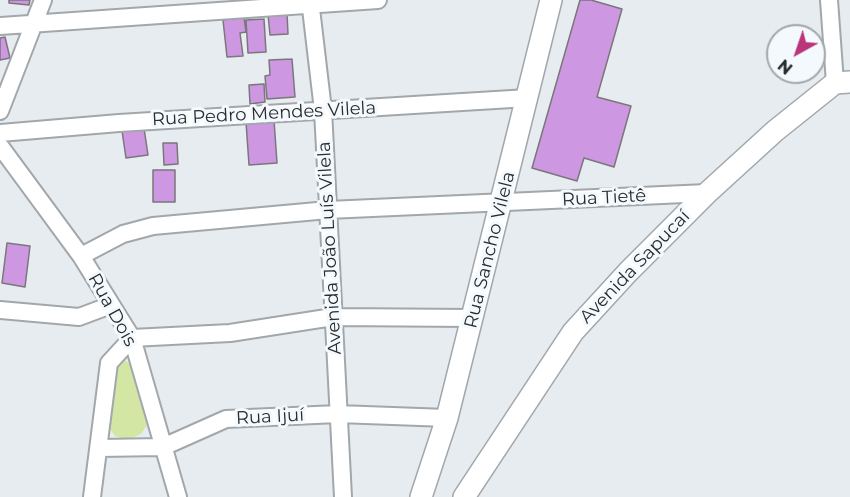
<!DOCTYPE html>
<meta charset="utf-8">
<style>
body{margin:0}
#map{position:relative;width:850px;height:497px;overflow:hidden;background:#e6ecf0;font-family:Montserrat,sans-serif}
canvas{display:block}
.north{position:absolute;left:766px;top:24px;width:60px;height:60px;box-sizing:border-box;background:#f3f9fd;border:2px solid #a2a7a9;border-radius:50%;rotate:220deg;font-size:16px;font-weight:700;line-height:24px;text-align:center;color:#292b2c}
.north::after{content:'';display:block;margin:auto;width:21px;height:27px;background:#ba357a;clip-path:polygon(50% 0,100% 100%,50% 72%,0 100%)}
</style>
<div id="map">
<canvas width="850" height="497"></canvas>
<div class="north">N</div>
</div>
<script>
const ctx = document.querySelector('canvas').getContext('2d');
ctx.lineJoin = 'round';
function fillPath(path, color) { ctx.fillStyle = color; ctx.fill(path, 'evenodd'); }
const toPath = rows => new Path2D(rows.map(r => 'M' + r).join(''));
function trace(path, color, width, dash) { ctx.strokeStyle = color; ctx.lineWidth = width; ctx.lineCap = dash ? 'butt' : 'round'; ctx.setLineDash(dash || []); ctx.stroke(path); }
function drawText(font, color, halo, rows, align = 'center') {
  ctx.font = font + ' Montserrat,sans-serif'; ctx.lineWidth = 6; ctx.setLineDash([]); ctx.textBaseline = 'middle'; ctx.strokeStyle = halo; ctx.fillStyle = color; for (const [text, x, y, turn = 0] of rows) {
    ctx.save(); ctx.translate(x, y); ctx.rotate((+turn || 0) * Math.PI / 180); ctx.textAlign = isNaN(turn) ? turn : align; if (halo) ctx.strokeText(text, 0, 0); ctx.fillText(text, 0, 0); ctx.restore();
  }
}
fillPath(toPath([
 [123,359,130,364,147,425,141,434,127,440,115,436,108,426,117,366]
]), '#d3e6a3');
const building = toPath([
 [9,0,30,0,29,5,9,3,9,0],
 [580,0,591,0,622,9,597,97,631,106,614,167,584,158,577,181,532,168,580,0],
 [287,13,288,34,270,35,268,14,287,13],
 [244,17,246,32,240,33,243,56,227,57,223,20,244,17],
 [264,19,266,52,248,53,246,20,264,19],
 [5,37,10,58,0,60,0,38,5,37],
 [292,59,295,97,267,99,265,76,270,75,269,60,292,59],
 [264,84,265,102,250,104,249,85,264,84],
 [274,120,277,163,249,165,246,122,274,120],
 [144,128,148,155,126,158,122,131,144,128],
 [163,143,177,143,178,164,164,165,163,143],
 [153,170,175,170,175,202,153,202,153,170],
 [7,243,30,246,25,287,2,283,7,243]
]);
fillPath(building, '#ce97e2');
trace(building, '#7a777b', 1.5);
const minor = toPath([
 [310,0,323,110,343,497],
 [829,0,835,83],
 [0,26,378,0],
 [0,111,43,0],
 [0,133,119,123,528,98],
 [0,146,81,256,132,338,178,497],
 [81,256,123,234,153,226,328,210,707,193],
 [0,310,79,317,111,305],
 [99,448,163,447,226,419,338,414,447,418],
 [92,497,109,363,132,338,230,333,333,317,472,318]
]);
const major = toPath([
 [421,497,447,418,551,0],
 [464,497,573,332,628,272,707,193,775,131,835,83,850,82]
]);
trace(minor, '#a1a7aa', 20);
trace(major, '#a1a7aa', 24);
trace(minor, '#fff', 16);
trace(major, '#fff', 21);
drawText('18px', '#292b2c', '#f3f9fd', [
 ["Rua Pedro Mendes Vilela",264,114,-3],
 ["Rua Tietê",604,198,-3],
 ["Avenida João Luís Vilela",330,248,-93],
 ["Rua Sancho Vilela",490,250,-76],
 ["Avenida Sapucaí",635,267,-46],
 ["Rua Dois",112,310,61],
 ["Rua Ijuí",270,417,-3]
]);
</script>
